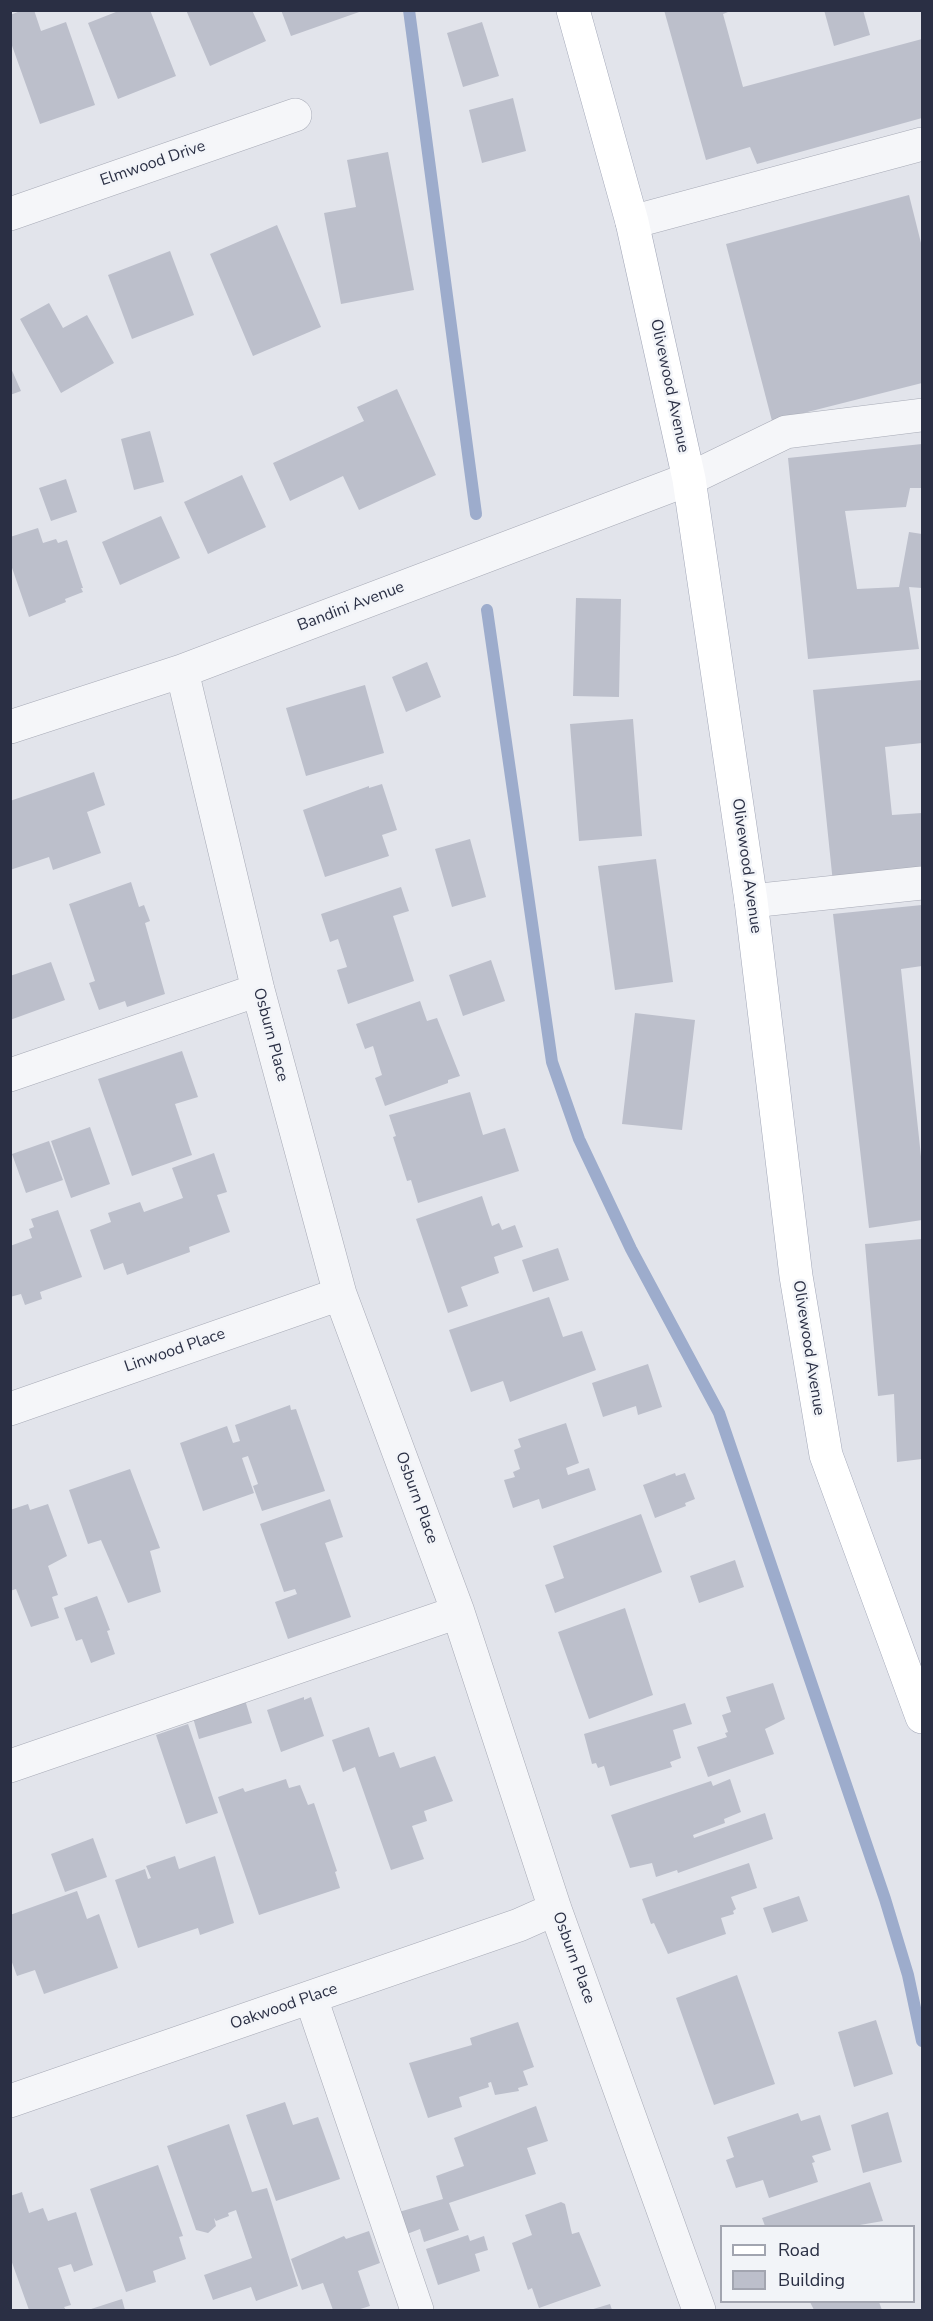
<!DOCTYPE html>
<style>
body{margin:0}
#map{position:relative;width:933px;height:2321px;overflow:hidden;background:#e2e4eb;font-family:"Nunito Sans",sans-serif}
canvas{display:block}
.frame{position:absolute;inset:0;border:12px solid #2a2f44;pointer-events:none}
.legend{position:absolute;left:720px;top:2225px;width:195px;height:78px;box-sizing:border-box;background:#f2f4f8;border:2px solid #a2a5b0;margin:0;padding:8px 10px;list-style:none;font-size:18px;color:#2a2f44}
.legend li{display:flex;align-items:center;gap:12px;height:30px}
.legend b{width:30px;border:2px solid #a2a5b0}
</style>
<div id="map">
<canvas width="933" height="2321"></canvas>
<div class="frame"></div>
<ul class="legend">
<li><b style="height:8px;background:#fff"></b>Road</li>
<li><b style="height:16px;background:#bcbfcb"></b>Building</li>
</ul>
</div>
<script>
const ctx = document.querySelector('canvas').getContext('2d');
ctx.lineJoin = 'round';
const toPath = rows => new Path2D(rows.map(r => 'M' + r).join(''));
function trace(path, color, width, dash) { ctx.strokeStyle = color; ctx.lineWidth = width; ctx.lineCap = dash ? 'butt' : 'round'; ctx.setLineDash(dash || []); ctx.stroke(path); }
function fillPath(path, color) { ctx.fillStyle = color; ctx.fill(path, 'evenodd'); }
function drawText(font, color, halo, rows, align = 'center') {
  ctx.font = font + ' "Nunito Sans",sans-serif'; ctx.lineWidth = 5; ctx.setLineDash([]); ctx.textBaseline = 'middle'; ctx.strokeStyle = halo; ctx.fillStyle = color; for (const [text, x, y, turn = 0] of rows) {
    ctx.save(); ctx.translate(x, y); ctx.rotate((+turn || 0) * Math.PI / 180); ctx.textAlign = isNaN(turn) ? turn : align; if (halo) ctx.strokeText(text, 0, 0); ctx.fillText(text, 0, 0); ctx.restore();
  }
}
trace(toPath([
 [409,10,476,514],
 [487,610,552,1062,579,1139,631,1249,719,1413,885,1899,908,1975,922,2041]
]), '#9daccc', 12);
fillPath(toPath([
 [23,10,34,10,41,31,66,22,95,105,40,124,10,40,10,15],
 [121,10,150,10,176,76,118,99,88,23],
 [186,10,252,10,266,41,210,66],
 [281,10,362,10,362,11,291,36],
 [664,10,733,10,723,14,743,87,922,39,922,118,757,164,750,147,706,160],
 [824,10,863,10,870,35,834,46],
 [482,22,499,76,463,87,447,33],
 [513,98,526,151,482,163,469,110],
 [388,152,414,290,341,304,324,213,356,207,347,160],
 [909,195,922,247,922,383,772,421,726,244],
 [277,225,321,327,253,356,210,254],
 [170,251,194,315,132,339,108,275],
 [49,303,63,328,87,315,114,363,61,393,20,319],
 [10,366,21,391,10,395],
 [397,389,436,475,359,510,343,476,290,501,273,463,364,421,357,407],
 [150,431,164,482,134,490,121,439],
 [922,444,922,488,910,488,906,507,845,511,857,589,899,587,909,532,922,534,922,588,909,587,919,649,808,659,788,458],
 [242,475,266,527,208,554,184,502],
 [66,479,77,512,51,521,39,488],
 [161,516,180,558,120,585,102,542],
 [38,528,43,543,56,539,58,543,67,540,83,588,81,588,83,592,65,599,66,602,29,617,10,562,10,537],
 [576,598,621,599,619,697,573,696],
 [427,662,441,697,406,712,392,677],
 [922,680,922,743,885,747,892,815,922,813,922,871,833,883,813,690],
 [365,685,384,753,306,776,286,708],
 [633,719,642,836,579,841,570,724],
 [94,772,105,805,87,812,101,853,53,870,49,857,10,870,10,801],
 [382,784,397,830,382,835,389,856,325,877,303,810,369,786,369,788],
 [470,839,486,897,452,907,435,849],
 [656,859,673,982,615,990,598,866],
 [131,882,139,907,144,905,150,921,145,923,165,994,127,1007,125,1001,99,1010,89,983,95,981,69,904],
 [401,887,409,911,393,916,414,981,348,1004,337,970,347,967,338,939,330,942,321,914],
 [922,905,922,966,901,969,922,1166,922,1220,869,1228,833,914],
 [491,960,505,1001,463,1016,449,975],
 [51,962,65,1000,10,1020,10,976],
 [420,1001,427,1021,437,1018,460,1076,448,1080,448,1083,385,1106,375,1078,382,1075,373,1046,365,1049,356,1024],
 [635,1013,695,1020,682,1130,622,1124],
 [182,1051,198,1097,175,1104,192,1155,132,1176,98,1079],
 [470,1092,483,1135,505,1128,519,1171,418,1203,411,1180,407,1181,393,1137,396,1136,389,1115],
 [90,1127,110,1184,71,1198,51,1141],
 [49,1141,63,1180,26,1193,12,1154],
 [214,1153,227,1192,217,1195,230,1232,189,1247,190,1252,127,1275,123,1263,104,1270,90,1230,111,1222,108,1213,140,1202,144,1212,183,1198,172,1168],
 [482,1196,492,1226,499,1223,502,1230,515,1225,523,1247,494,1257,499,1273,461,1287,468,1306,448,1313,416,1219],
 [58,1210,82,1277,40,1292,42,1299,25,1305,21,1294,10,1297,10,1246,32,1238,29,1229,34,1227,31,1219],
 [922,1239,922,1459,897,1462,894,1394,878,1396,865,1244],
 [558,1248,569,1280,533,1292,522,1260],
 [549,1297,563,1337,582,1331,596,1370,510,1402,503,1381,471,1392,449,1330],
 [648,1364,662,1407,638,1415,636,1406,603,1417,592,1383],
 [290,1405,291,1410,296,1409,325,1491,262,1511,253,1486,258,1484,248,1456,242,1458,254,1493,203,1511,180,1443,227,1426,233,1443,240,1441,235,1425],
 [566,1423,579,1463,566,1468,568,1475,589,1468,596,1490,542,1509,539,1499,513,1508,504,1480,515,1477,513,1472,520,1469,514,1450,521,1447,518,1439],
 [130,1469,160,1548,150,1551,161,1592,128,1603,101,1540,88,1544,69,1490],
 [675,1473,676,1476,685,1473,695,1499,685,1503,686,1506,655,1518,643,1485],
 [330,1499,343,1537,325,1543,351,1617,288,1639,275,1602,297,1594,295,1589,284,1592,260,1524],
 [28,1504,30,1510,48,1504,67,1556,48,1566,58,1595,52,1597,59,1618,31,1627,16,1589,10,1591,10,1510],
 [641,1514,662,1572,555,1613,545,1585,564,1578,553,1546],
 [735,1560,744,1587,699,1603,690,1576],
 [97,1596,110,1630,107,1631,115,1654,91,1663,82,1639,76,1641,64,1608],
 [625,1608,653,1695,589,1719,558,1632],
 [773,1683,785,1719,765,1729,774,1754,708,1777,697,1747,727,1737,725,1733,728,1732,722,1715,731,1712,726,1697],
 [242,1690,252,1723,199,1739,190,1707],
 [304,1697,304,1700,311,1697,324,1736,281,1752,267,1710],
 [685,1703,692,1724,673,1730,681,1758,670,1762,672,1767,610,1786,604,1766,598,1768,596,1763,592,1764,584,1734],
 [188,1724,218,1813,186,1824,156,1735],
 [369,1727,379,1757,394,1752,400,1768,435,1756,453,1801,424,1811,427,1821,412,1826,424,1859,391,1870,355,1767,343,1772,332,1740],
 [286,1779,289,1788,300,1785,308,1805,314,1803,337,1871,335,1872,340,1888,259,1915,218,1797,243,1788,245,1792],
 [730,1779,741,1812,724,1819,725,1823,693,1835,694,1838,765,1813,773,1839,678,1873,677,1870,656,1877,652,1863,630,1868,611,1815,711,1781,713,1786],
 [93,1838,107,1877,65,1892,51,1854],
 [175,1856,179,1869,215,1856,234,1923,200,1935,198,1928,138,1948,115,1880,145,1869,148,1879,151,1878,146,1866],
 [749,1863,757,1888,731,1897,736,1909,733,1911,734,1914,721,1918,726,1934,668,1954,654,1923,651,1924,642,1899],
 [77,1891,87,1919,99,1914,118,1968,44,1994,35,1970,17,1976,10,1957,10,1915],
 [799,1896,808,1921,772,1933,763,1908],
 [737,1975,775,2084,714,2105,676,1998],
 [876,2020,893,2074,854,2087,838,2032],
 [518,2022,534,2067,523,2071,528,2085,518,2088,519,2091,495,2095,491,2082,488,2083,489,2087,459,2097,462,2107,428,2118,409,2063,472,2045,470,2038],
 [285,2102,293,2125,318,2117,340,2179,276,2201,246,2115],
 [536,2106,548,2141,527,2148,536,2174,449,2203,459,2230,424,2242,420,2229,407,2234,399,2212,443,2199,436,2176,464,2166,454,2138],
 [888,2112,902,2162,863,2173,851,2125],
 [798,2113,801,2121,820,2115,831,2150,812,2156,815,2162,812,2163,818,2182,769,2198,763,2180,736,2188,726,2160,734,2157,727,2137],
 [229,2124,252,2192,267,2188,298,2286,256,2301,251,2287,213,2300,204,2275,252,2258,236,2210,228,2213,229,2216,216,2221,214,2218,216,2226,208,2233,196,2230,167,2146],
 [158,2165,183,2236,179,2237,186,2259,153,2271,156,2282,126,2292,90,2189],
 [870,2182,883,2221,854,2226,765,2226,762,2218],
 [22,2192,29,2213,43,2208,48,2221,76,2212,93,2265,74,2272,71,2264,58,2268,71,2305,64,2307,66,2310,29,2310,10,2257,10,2196],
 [561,2202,565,2204,572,2234,579,2232,601,2286,539,2308,532,2288,528,2290,512,2243,532,2235,525,2215],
 [369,2231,380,2263,358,2271,370,2306,357,2310,333,2310,323,2283,302,2290,291,2259,344,2236,346,2239],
 [468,2235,470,2241,484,2236,488,2250,475,2254,480,2271,438,2285,426,2249],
 [122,2299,125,2310,88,2310],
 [810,2302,879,2302,882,2310,814,2310],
 [610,2304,612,2310,590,2310]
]), '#bcbfcb');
const minor = toPath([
 [10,214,295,115],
 [632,222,922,144],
 [182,671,258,990,340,1294,458,1612,555,1909,699,2310],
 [10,727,182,671,631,501,689,479,786,432,922,415],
 [751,901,922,883],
 [10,1075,258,990],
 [10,1409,340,1294],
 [10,1766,458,1612],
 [311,1998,417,2310],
 [10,2101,519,1925,555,1909]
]);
const major = toPath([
 [573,10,632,222,689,479,751,901,796,1276,826,1455,922,1717]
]);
trace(minor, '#a7aab6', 34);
trace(major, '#a1a6b7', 34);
trace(minor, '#f5f6f9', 33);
trace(major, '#fff', 33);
drawText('16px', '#2a2f44', '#f2f4f8', [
 ["Elmwood Drive",153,164,-19],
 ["Olivewood Avenue",669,386,78],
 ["Bandini Avenue",351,607,-21],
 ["Olivewood Avenue",746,866,82],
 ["Osburn Place",270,1035,75],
 ["Olivewood Avenue",808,1348,81],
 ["Linwood Place",175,1351,-19],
 ["Osburn Place",416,1498,70],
 ["Osburn Place",573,1958,70],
 ["Oakwood Place",284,2007,-19]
]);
</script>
